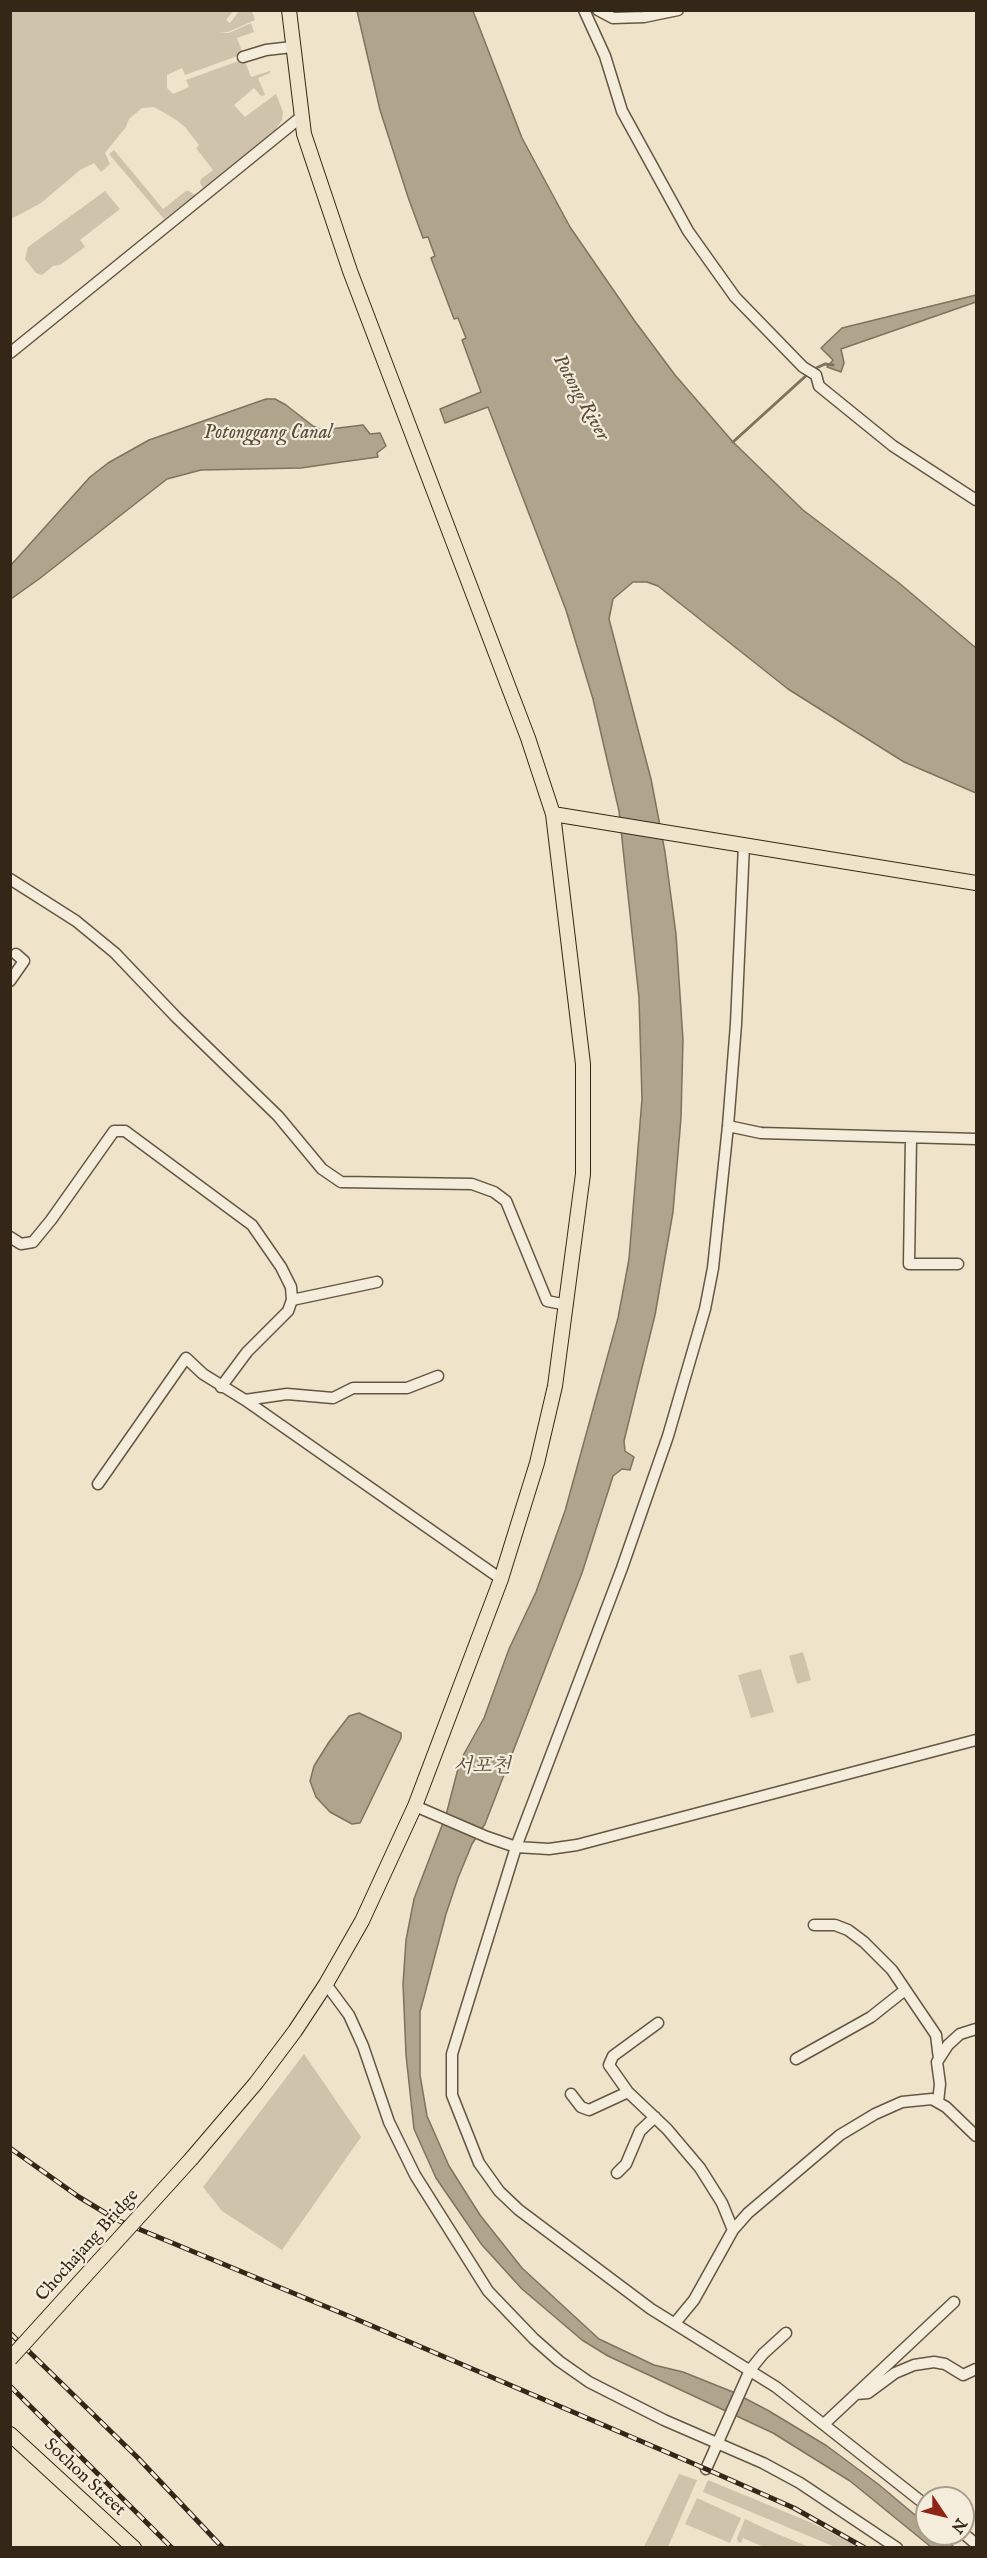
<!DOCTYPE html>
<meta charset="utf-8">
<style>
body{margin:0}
#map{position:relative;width:987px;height:2558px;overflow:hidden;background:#efe4c9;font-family:"IM FELL English",serif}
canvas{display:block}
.frame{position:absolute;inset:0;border:12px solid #352718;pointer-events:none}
.north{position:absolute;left:915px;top:2486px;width:60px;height:60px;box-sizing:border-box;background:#f5eddc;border:2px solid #a89e8e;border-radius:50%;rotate:125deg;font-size:16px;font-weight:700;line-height:24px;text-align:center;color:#352718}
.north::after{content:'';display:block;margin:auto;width:21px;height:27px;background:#8f2418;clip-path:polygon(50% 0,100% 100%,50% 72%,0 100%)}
</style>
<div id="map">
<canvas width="987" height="2558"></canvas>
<div class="frame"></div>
<div class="north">N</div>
</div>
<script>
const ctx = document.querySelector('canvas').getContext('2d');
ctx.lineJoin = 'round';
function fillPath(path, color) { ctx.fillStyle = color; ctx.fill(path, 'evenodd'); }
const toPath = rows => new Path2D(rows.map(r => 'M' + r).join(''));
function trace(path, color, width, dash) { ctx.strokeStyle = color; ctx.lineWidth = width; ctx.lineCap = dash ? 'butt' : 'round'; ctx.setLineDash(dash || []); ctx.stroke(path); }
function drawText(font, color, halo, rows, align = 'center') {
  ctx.font = font + ' "IM FELL English","Noto Serif KR",serif'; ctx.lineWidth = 4.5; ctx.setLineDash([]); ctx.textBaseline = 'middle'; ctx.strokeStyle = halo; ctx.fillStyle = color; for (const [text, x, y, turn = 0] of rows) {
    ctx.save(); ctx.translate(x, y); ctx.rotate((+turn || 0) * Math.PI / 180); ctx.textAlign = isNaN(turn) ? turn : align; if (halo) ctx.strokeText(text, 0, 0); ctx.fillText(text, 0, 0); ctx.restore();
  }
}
fillPath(toPath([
 [11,11,233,11,226,20,230,23,239,11,252,11,255,20,228,32,219,33,229,33,251,23,254,32,237,38,243,54,185,75,182,68,167,75,167,88,173,94,189,87,186,80,244,59,251,77,270,71,270,73,258,78,265,95,261,96,254,88,234,105,245,117,276,94,283,112,282,120,275,130,203,188,200,183,201,179,213,170,196,148,199,145,185,127,175,119,154,107,142,108,129,119,126,127,105,153,110,164,101,172,94,163,80,170,41,203,11,219],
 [114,150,163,209,186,191,189,191,195,195,164,219,109,154],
 [105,191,120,209,80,240,85,247,60,265,53,266,42,275,36,273,25,259,28,247],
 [803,1652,811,1680,797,1684,789,1656],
 [761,1669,774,1712,751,1718,738,1675],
 [304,2054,361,2137,282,2250,222,2211,203,2187],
 [679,2474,697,2480,668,2547,644,2547],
 [708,2480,812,2523,859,2547,835,2547,703,2492],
 [697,2498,741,2518,730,2543,685,2524],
 [745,2519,775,2533,809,2547,764,2547,743,2538,741,2543,738,2542,737,2538]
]), '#cfc4ab');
const water = toPath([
 [357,11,473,11,522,138,570,227,634,320,675,375,733,442,803,510,899,583,976,648,976,793,904,762,788,689,658,586,647,582,633,582,613,599,609,619,651,779,665,852,676,934,683,1040,681,1118,673,1212,655,1315,624,1441,625,1451,634,1457,630,1470,622,1469,613,1476,582,1573,485,1824,472,1844,458,1878,446,1914,420,2012,420,2075,427,2116,449,2166,480,2215,522,2268,599,2339,654,2365,683,2372,733,2392,769,2411,827,2446,878,2484,927,2525,927,2534,938,2534,954,2547,931,2547,850,2481,773,2433,608,2356,582,2340,522,2289,482,2245,436,2178,414,2129,406,2055,403,1984,406,1940,414,1899,446,1815,460,1761,484,1718,509,1649,536,1592,565,1511,618,1318,629,1259,642,1099,639,998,619,811,593,699,566,610,488,407,445,423,440,409,481,392,462,340,466,338,458,318,454,319,431,258,435,256,428,237,423,238,408,197,380,110,357,11],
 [976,295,976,302,841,349,844,363,841,372,827,367,833,360,821,348,842,328,976,295],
 [266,399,275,399,286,405,313,426,322,430,363,425,370,434,380,433,386,446,377,453,378,457,342,462,301,468,201,470,167,479,39,579,11,599,11,565,90,477,108,463,149,440,266,399],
 [359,1713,401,1733,401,1738,363,1817,360,1823,352,1824,330,1812,316,1797,310,1781,314,1766,329,1742,349,1716,359,1713]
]);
fillPath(water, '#b0a48d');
trace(water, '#7f725e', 1.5);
trace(toPath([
 [814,369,825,364,833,365],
 [733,442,809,373]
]), '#7f725e', 3);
const minor = toPath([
 [584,10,605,56,622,111,688,231,735,297,803,367,816,375,819,386,893,446,976,500],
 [598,10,613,18,644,17,678,10],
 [243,57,266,50,292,47],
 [10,353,301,117],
 [744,844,736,1024,728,1126,713,1268,705,1309,668,1436,622,1568,516,1847,452,2054,452,2095,479,2163,499,2191,519,2210,651,2309,776,2387,927,2506],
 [10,879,76,921,115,953,176,1017,278,1116,322,1169,341,1182,472,1184,494,1192,506,1201,547,1301,567,1305],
 [10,981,24,961,16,954],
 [728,1126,761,1133,976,1139],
 [911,1138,909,1264,958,1264],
 [10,1237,21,1244,33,1242,51,1220,114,1131,125,1131,252,1225,281,1267,291,1287,292,1300,288,1311,247,1352,221,1387],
 [292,1300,377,1282],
 [245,1400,287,1394,333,1398,353,1388,407,1388,438,1376],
 [98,1484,186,1358,203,1374,245,1400,501,1579],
 [415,1806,487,1837,516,1847,549,1849,577,1845,976,1740],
 [814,1925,835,1925,848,1930,864,1942,892,1970,936,2035,939,2059],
 [326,1984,349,2015,363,2046,389,2122,415,2175,488,2291,534,2339,559,2361,589,2382,664,2420,763,2463,800,2483,897,2548],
 [658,2023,613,2056,609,2065,628,2092,667,2129,700,2168,722,2203,733,2230],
 [796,2059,871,2017,905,1990],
 [571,2094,581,2107,589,2110,628,2092],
 [938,2102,940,2084,937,2062,948,2045,960,2034,976,2029],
 [617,2173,626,2164,640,2131,655,2117],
 [675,2323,694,2300,733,2230,748,2213,840,2135,875,2114,902,2102,932,2099,946,2107,976,2136],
 [856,2394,868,2393,895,2373,914,2365,934,2362,945,2364,963,2375,976,2369],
 [824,2424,954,2302],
 [706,2469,750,2370,763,2354,786,2333],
 [963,2533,976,2544]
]);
const major = toPath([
 [553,814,976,883],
 [192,2158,256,2083,295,2031,326,1984,362,1921,415,1806,501,1579,537,1463,555,1386,583,1174,583,1064,553,814,528,738,350,271,304,134,289,10],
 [10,2434,134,2548]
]);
trace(minor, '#645644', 13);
trace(major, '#352718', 16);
trace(minor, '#f5eddc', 10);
trace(major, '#efe4c9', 14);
const rail = toPath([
 [10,2148,79,2197,117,2220,363,2322,706,2469,794,2508,865,2548],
 [10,2333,138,2458,223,2548],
 [10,2386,172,2548]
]);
trace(rail, '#352718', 5);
trace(rail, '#f5eddc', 3, [9]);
const majorBridge = toPath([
 [10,2359,192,2158]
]);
trace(majorBridge, '#352718', 16, []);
trace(majorBridge, '#efe4c9', 14);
drawText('18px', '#352718', '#f5eddc', [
 ["Chochajang Bridge",88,2246,-48],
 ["Sochon Street",84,2478,43]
]);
drawText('italic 20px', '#5a4c3b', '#f5eddc', [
 ["Potong River",580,398,61],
 ["Potonggang Canal",268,434],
 ["서포천",482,1768]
]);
</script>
